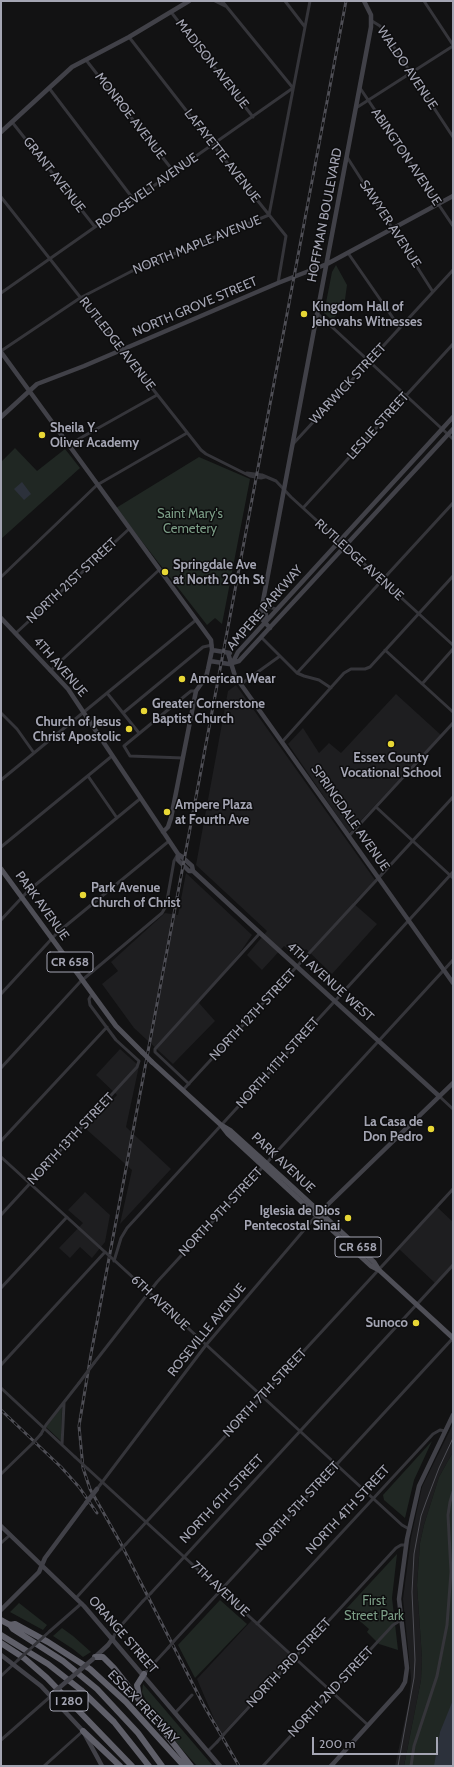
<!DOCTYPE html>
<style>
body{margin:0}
#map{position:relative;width:454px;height:1767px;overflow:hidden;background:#121213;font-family:Cabin,sans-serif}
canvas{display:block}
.frame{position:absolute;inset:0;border:2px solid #a4a5b3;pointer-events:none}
.scale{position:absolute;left:312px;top:1737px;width:126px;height:18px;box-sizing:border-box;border:2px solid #a4a5b3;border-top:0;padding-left:5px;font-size:12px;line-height:14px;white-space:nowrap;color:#a4a5b3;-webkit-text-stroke:3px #0d0d0e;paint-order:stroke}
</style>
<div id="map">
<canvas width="454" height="1767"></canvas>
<div class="frame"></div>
<div class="scale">200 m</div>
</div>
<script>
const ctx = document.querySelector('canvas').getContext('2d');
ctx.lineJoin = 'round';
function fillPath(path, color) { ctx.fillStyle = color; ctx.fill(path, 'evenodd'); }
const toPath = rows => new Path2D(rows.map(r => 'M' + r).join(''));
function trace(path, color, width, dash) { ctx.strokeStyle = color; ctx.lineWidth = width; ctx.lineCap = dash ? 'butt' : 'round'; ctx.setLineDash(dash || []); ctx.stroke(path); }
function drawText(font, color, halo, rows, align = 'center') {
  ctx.font = font + ' Cabin,sans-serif'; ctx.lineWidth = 3; ctx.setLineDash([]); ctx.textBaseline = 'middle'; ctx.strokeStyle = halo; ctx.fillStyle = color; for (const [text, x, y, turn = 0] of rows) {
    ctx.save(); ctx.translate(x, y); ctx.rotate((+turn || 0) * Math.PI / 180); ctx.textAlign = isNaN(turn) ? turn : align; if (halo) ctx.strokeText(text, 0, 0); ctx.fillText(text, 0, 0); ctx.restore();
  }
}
fillPath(toPath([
 [236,685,375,880,353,903,377,924,332,974,306,949,298,958,284,946,262,970,247,955,267,931,196,865,228,691],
 [396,694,441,735,349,833,288,744,303,728,319,753,329,743,341,753],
 [186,873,252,935,241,951,199,1003,215,1021,173,1064,134,1028,102,984,118,971,111,962,165,913,178,915],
 [120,1049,139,1066,126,1127,171,1169,120,1224,132,1170,86,1129,117,1095,96,1075],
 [85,1192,110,1215,105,1242,92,1258,80,1247,70,1258,59,1248,83,1223,68,1210],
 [437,1207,453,1222,453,1264,435,1283,399,1249],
 [453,1424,453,1452,439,1477,424,1525,420,1543,417,1585,422,1658,421,1680,404,1766,395,1766,409,1701,411,1678,403,1599,411,1538,422,1487],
 [252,1620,293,1657,221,1735,197,1679]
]), '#1e1e20');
fillPath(toPath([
 [336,265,347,285,344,307,332,320,324,313,332,272],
 [15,448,37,471,65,449,80,468,1,539,1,462],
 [199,457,250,479,222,624,215,618,207,625,116,508],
 [62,1407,61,1441,46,1427],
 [432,1441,414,1480,405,1518,384,1500,383,1495],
 [453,1452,453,1766,404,1766,421,1680,422,1658,417,1585,420,1543,424,1525,439,1477],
 [397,1554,392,1598,398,1650,379,1644,367,1632,369,1629,346,1609],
 [220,1600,247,1624,195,1678,178,1645],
 [19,1603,47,1625,43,1630,10,1612],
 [62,1628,73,1636,91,1652,83,1657,73,1649,53,1636],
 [143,1684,213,1766,197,1766,180,1747,150,1709,142,1692]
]), '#202723');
fillPath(toPath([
 [22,482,31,494,24,500,14,489],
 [453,1700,453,1766,434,1766,440,1732]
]), '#2c313b');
trace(toPath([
 [215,1,225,6],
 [285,1,305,27],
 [424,1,453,45],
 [171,12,253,117],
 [372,21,380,26,453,137],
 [129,37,213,145,286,236,278,283],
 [86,60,174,172],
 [49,88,134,200],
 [360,88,453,226],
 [356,108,453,46],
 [12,122,95,227],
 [347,157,433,292],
 [1,197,201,450,206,454,250,476,261,478,265,477],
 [348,253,400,328],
 [1,293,293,88,222,1],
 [318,314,453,439],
 [1,351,80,298,132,271,269,215,310,1],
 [293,444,453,270],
 [68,445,157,395],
 [247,473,262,475,276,481,291,497,453,645],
 [303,508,453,344],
 [1,577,97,485,187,433],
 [265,606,276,609],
 [16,633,129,529],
 [261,637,297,673,304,676,319,680,331,688],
 [385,650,453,712],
 [50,671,159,570],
 [297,673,453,503],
 [241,684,280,656],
 [422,684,453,649],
 [107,693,139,733],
 [1,713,17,729,34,753],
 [123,713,203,647,212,645],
 [282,742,344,673,351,669,365,669,370,667,453,576],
 [183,758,130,756,124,746,186,695,191,691,196,691],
 [88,776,117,818],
 [1,780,196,620],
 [376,807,453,878],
 [349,836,453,723],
 [1,847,112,756],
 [1,920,28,891,141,798],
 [1,994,57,933,169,841],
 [1,1068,80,982,162,913,166,906,174,861,178,854],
 [189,1084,155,1052,155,1049,260,933],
 [183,1090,453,797],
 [439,1096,453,1109],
 [1,1141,107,1027],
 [1,1157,105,1252],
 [1,1215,137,1067,139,1061,116,1040,90,1005,89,999,92,994],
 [114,1260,402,1525,409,1529],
 [114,1261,121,1238,127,1228,453,872],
 [1,1288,67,1217],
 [94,1363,157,1282,453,960],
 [1,1365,105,1252],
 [1,1388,75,1457],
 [41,1434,46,1425,79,1383],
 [62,1445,64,1403],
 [88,1469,368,1725],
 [1,1474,33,1443],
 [97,1489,206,1345,316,1216],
 [1,1543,10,1535],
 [126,1544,453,1189],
 [151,1593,453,1265],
 [76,1598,117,1553],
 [257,1624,433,1434,440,1430,445,1431],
 [50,1631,82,1603],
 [113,1638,117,1630,143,1601],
 [174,1641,453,1338],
 [144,1674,168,1648],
 [1,1676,18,1660],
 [175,1713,192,1695],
 [224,1734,396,1548,401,1545,406,1545],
 [1,1740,51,1696],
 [208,1751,217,1742],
 [44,1766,83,1731],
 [263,1766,393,1625,401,1620],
 [411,1766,414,1746,437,1676,447,1625,451,1572,448,1515,450,1502,453,1492]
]), '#35353a', 3);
trace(toPath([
 [1,132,72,67,129,37,189,1],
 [1,352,211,640,212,650,208,669,206,677,196,691,171,818,168,827,163,832],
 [1,417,37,384,84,366,278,283,327,264,453,196],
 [264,602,266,615,264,623],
 [1,618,68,689,178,854,178,860,189,871,193,871],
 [270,628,260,617,371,27,371,15,364,1],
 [212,650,230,653],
 [228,653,235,676,453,983],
 [210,661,229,664,239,661,453,429],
 [232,664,238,652,453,417],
 [178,854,181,856,192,866,193,871,260,933,439,1096],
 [318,1214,453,1083],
 [1,1526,84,1606,220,1766],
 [1,1610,39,1572,45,1558,86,1503],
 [1,1655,41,1686,83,1731,102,1766],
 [95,1657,108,1645,113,1638],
 [331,1766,401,1689,405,1682,407,1668,399,1599,407,1539,419,1486,453,1415]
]), '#414148', 4.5);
trace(toPath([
 [1,869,116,1026,142,1052],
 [152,1062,221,1125,228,1134,371,1266,379,1270,453,1338],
 [221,1125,231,1131,284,1179,374,1262,379,1270]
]), '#4f4f57', 5);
trace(toPath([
 [1,1620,10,1625,15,1624,48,1642,90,1669,126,1702,184,1766],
 [10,1625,13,1629,63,1661,97,1689,138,1733,162,1766],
 [1,1635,48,1664,81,1690,114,1722,149,1766],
 [1,1643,24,1658,47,1678,132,1766],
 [95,1657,103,1657,114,1668,191,1766],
 [139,1697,137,1685,144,1674],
 [83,1731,120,1766]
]), '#5f5f69', 6);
trace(toPath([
 [398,1766,414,1678,415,1660,412,1592,414,1554,421,1516,426,1502,439,1468,453,1438]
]), '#4e4e55', 1);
const rail = toPath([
 [1,1410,61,1467,79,1487,97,1513],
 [239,1766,203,1704,120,1542,90,1489,83,1468,79,1426,91,1354,346,1]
]);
trace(rail, '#4e4e55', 3);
trace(rail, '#0d0d0e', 1.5, [4.5]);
trace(toPath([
 [105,1252,114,1260],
 [79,1383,94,1363],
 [33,1443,41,1434],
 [75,1457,88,1469],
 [117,1553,126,1544],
 [143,1601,151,1593],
 [168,1648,174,1641],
 [18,1660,50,1631],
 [217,1742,224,1734]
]), '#35353a', 3);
trace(toPath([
 [86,1503,97,1489],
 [53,1693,93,1659]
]), '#414148', 4.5);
trace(toPath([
 [142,1052,152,1062]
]), '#4f4f57', 5);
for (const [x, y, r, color] of [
 [304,314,4,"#e8d735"],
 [42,435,4,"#e8d735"],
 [165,572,4,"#e8d735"],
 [182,679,4,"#e8d735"],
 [144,711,4,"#e8d735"],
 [129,729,4,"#e8d735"],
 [391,744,4,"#e8d735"],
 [167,812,4,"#e8d735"],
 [83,895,4,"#e8d735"],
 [431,1129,4,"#e8d735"],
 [348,1218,4,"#e8d735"],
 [416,1323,4,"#e8d735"]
]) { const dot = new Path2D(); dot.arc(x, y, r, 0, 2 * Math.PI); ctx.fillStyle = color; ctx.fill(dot); trace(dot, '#0d0d0e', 1.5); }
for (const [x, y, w] of [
 [70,962,46],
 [358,1247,46],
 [69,1701,38]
]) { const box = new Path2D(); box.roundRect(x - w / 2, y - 10, w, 20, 3); ctx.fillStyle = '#0d0d0e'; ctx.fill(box); trace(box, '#a4a5b3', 1); }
drawText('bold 12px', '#a4a5b3', null, [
 ["CR 658",70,962],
 ["CR 658",358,1247],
 ["I 280",69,1701]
]);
drawText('13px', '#a4a5b3', '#0d0d0e', [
 ["MADISON AVENUE",212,64,52],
 ["WALDO AVENUE",407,68,56],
 ["MONROE AVENUE",130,116,52],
 ["LAFAYETTE AVENUE",222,156,52],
 ["ABINGTON AVENUE",406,157,56],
 ["GRANT AVENUE",54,175,52],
 ["ROOSEVELT AVENUE",147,191,-35],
 ["HOFFMAN BOULEVARD",325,215,-79],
 ["SAWYER AVENUE",390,224,57],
 ["NORTH MAPLE AVENUE",197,245,-22],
 ["NORTH GROVE STREET",195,307,-23],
 ["RUTLEDGE AVENUE",117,344,52],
 ["WARWICK STREET",348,384,-47],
 ["LESLIE STREET",378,426,-48],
 ["RUTLEDGE AVENUE",359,560,42],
 ["NORTH 21ST STREET",72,581,-43],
 ["AMPERE PARKWAY",265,608,-49],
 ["4TH AVENUE",60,667,49],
 ["SPRINGDALE AVENUE",350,818,55],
 ["PARK AVENUE",42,906,54],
 ["4TH AVENUE WEST",330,982,42],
 ["NORTH 12TH STREET",253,1015,-47],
 ["NORTH 11TH STREET",278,1063,-48],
 ["NORTH 13TH STREET",71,1139,-47],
 ["PARK AVENUE",283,1163,43],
 ["NORTH 9TH STREET",221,1212,-47],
 ["6TH AVENUE",160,1303,43],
 ["ROSEVILLE AVENUE",207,1330,-51],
 ["NORTH 7TH STREET",265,1393,-47],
 ["NORTH 6TH STREET",222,1499,-47],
 ["NORTH 5TH STREET",298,1506,-47],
 ["NORTH 4TH STREET",348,1510,-47],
 ["7TH AVENUE",220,1589,43],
 ["ORANGE STREET",123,1635,49],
 ["NORTH 3RD STREET",289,1663,-47],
 ["NORTH 2ND STREET",331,1692,-47],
 ["ESSEX FREEWAY",143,1707,46]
]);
drawText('bold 13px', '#a4a5b3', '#0d0d0e', [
 ["Kingdom Hall of",312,307],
 ["Jehovahs Witnesses",312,322],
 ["Sheila Y.",50,428],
 ["Oliver Academy",50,443],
 ["Springdale Ave",173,565],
 ["at North 20th St",173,580],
 ["American Wear",190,679],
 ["Greater Cornerstone",152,704],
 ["Baptist Church",152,719],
 ["Church of Jesus",121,722,"right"],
 ["Christ Apostolic",121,737,"right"],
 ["Essex County",391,758,"center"],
 ["Vocational School",391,773,"center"],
 ["Ampere Plaza",175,805],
 ["at Fourth Ave",175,820],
 ["Park Avenue",91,888],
 ["Church of Christ",91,903],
 ["La Casa de",423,1122,"right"],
 ["Don Pedro",423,1137,"right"],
 ["Iglesia de Dios",340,1211,"right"],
 ["Pentecostal Sinai",340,1226,"right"],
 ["Sunoco",408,1323,"right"]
], 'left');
drawText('13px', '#7b9d86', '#0d0d0e', [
 ["Saint Mary's",190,514],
 ["Cemetery",190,529],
 ["First",374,1601],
 ["Street Park",374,1616]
]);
</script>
